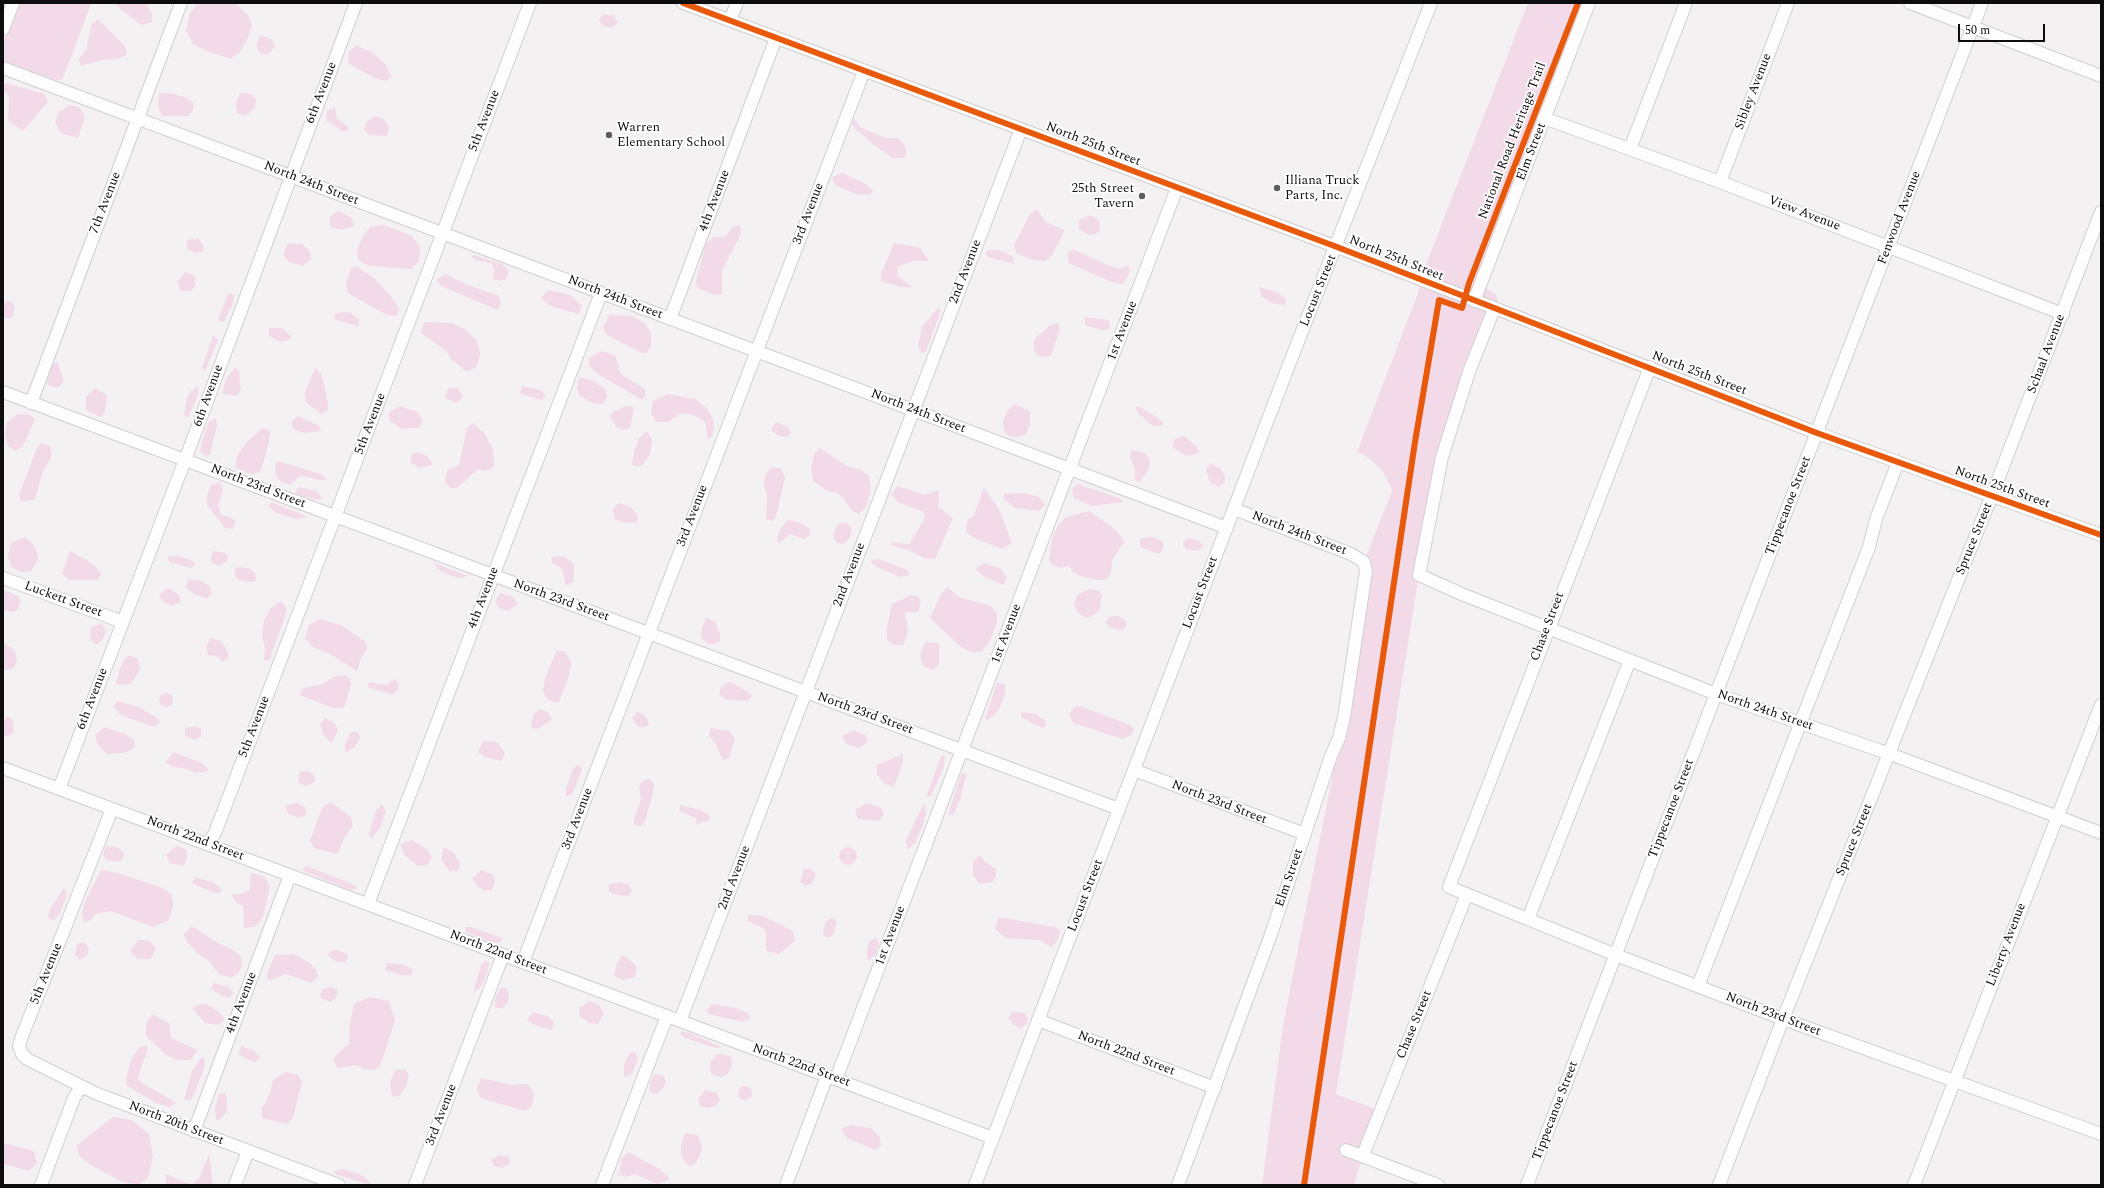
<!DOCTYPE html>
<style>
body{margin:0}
#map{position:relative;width:2104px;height:1188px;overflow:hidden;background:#f4f1f3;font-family:Spectral,serif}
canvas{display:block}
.frame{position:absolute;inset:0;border:4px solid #0e0d0e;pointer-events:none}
.scale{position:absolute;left:1958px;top:24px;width:87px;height:18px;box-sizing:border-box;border:2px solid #0e0d0e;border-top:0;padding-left:5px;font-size:12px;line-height:14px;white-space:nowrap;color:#0e0d0e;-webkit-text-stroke:3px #fff;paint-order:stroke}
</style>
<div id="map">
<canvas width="2104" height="1188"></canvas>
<div class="frame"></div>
<div class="scale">50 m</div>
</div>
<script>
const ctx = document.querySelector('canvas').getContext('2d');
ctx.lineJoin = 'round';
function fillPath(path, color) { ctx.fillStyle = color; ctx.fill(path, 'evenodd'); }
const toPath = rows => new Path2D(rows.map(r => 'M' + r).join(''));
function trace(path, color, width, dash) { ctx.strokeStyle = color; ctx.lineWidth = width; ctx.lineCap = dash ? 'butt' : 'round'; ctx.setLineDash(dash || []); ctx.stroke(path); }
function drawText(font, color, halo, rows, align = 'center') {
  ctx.font = font + ' Spectral,serif'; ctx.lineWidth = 3.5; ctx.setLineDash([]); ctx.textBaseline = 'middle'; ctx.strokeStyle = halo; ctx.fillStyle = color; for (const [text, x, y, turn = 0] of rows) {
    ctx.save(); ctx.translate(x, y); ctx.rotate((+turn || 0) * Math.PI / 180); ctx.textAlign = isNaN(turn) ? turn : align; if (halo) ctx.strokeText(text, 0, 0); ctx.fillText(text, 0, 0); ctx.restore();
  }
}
fillPath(toPath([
 [18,3,91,3,71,58,63,78,59,81,3,61,3,44],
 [113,3,146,3,152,13,152,22,141,25],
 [198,3,235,3,248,15,252,25,248,38,240,52,231,59,206,51,193,44,186,30,190,13],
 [1528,3,1589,3,1509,213,1486,288,1496,295,1500,308,1494,329,1470,369,1419,575,1336,1094,1381,1111,1363,1155,1354,1185,1262,1185,1283,1025,1344,717,1364,562,1392,491,1383,471,1365,455,1357,452,1418,293,1423,272],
 [602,15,613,15,618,22,612,28,603,26,599,20],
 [98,19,125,46,127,55,116,59,102,60,81,66,78,59,86,51,91,25],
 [260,35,271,39,275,46,268,55,259,52,256,45],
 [356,45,373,53,386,65,392,77,385,81,375,78,349,64,348,53],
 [5,83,45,94,48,102,23,131,8,121,9,96,3,90],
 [159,93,170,93,187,98,193,103,194,108,188,116,162,116,158,107],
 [240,93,249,93,256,99,255,108,245,116,237,113,236,102],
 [69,105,79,107,85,116,78,138,61,133,55,122,58,113],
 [335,107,337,119,349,127,347,131,342,131,326,120,327,111],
 [375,116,384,119,389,128,387,136,369,135,364,129,367,121],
 [854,118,860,127,885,138,897,138,904,144,907,153,904,158,892,158,869,141,863,135,856,130,852,124],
 [842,173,866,184,873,191,870,195,855,194,835,185,832,177],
 [1037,209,1046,222,1064,230,1062,237,1052,255,1046,261,1033,260,1016,253,1014,245,1030,214],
 [338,211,352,218,354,226,342,230,331,228,329,217],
 [1090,215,1099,220,1100,228,1098,233,1089,235,1079,229,1079,220],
 [384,225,412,236,420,247,419,261,411,269,369,266,358,260,357,249,363,236,371,226],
 [740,225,741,234,722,270,722,294,715,295,697,288,696,281,706,243,714,237,725,237,733,227],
 [198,238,203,245,203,252,196,253,187,249,187,240],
 [288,243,302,244,310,251,311,259,303,266,289,262,283,254],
 [894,243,920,248,929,261,913,261,898,266,897,275,912,287,901,287,881,281,881,274],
 [995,249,1013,256,1014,264,987,257,986,251],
 [1073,249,1105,264,1119,269,1129,265,1129,274,1123,284,1114,283,1068,263,1068,253],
 [474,255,504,265,508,270,507,279,500,281,493,279,494,270,492,263,479,261,471,257],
 [356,266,374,278,393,299,399,309,397,316,386,315,348,293,346,283,351,268],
 [185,272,194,275,196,284,191,291,181,291,177,283],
 [446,274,465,284,499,296,501,303,498,310,441,286,436,280],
 [1259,287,1277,292,1286,299,1285,305,1274,304,1262,297],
 [548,290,571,295,582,306,579,314,550,306,541,298],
 [228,293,234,295,233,303,224,322,218,321],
 [6,301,13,302,15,308,12,318,3,318,3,307],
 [938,308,941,310,926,352,921,353,918,346,922,327],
 [349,312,359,320,358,326,335,320,335,313],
 [610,315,631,316,645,323,651,333,651,346,647,353,641,353,607,335,603,327],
 [1085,317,1109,320,1110,327,1105,331,1085,325],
 [424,322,451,323,465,329,478,342,480,355,478,364,474,369,466,371,452,360,446,351,421,333],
 [1058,323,1060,329,1051,356,1040,357,1034,351,1034,340,1050,325],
 [269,328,282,328,291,336,289,340,281,342,269,336],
 [213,336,218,340,205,371,202,368],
 [600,351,615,355,621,374,645,389,645,397,642,400,598,374,589,366,589,358],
 [57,362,64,381,59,387,53,387,47,384,48,374,52,364],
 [235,367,239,371,241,390,236,396,222,393,226,379],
 [315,368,322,375,328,403,328,410,321,414,306,402,305,393],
 [579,377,594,381,606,390,607,397,603,404,592,403,579,395,577,388],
 [198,386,198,395,188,418,184,415,186,401,190,392],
 [522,386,541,390,546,396,542,400,520,394],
 [95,388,107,395,105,413,100,417,86,410,86,397],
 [448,388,458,388,463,397,456,403,445,398],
 [668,394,696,399,708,410,713,419,714,428,712,437,708,439,705,422,694,415,680,413,669,422,656,422,651,413,653,401],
 [1014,404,1030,411,1030,424,1026,434,1018,437,1009,436,1004,431,1003,422,1007,411],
 [400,406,417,412,423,421,419,428,402,429,390,421,389,412],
 [625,406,634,407,630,428,624,430,616,427,610,416,613,412],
 [1139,406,1163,422,1162,426,1153,426,1139,414,1135,408],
 [18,414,30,415,35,419,23,446,15,451,8,446,5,435,7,422],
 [298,416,319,426,321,431,304,433,293,429,291,422],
 [216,418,217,426,210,454,206,457,200,451,202,441,209,421],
 [776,422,788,427,791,433,787,437,777,435,771,430],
 [473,423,485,434,493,450,494,467,486,471,477,470,457,488,450,488,445,482,447,470,459,465,467,428],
 [262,428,270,431,269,441,261,471,252,475,235,467,238,454,248,441],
 [647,431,652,440,650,454,644,464,638,467,632,465,634,452,639,438],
 [1185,436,1197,447,1199,453,1187,456,1173,448,1174,439],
 [41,443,50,446,52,456,43,471,35,499,21,502,19,495,36,450],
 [820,448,847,466,861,470,869,476,871,490,867,506,859,514,851,510,844,499,837,493,826,490,813,481,811,468,814,454],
 [1132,450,1145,453,1150,460,1149,469,1139,483,1135,480,1135,470,1130,456],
 [417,452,425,455,431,460,432,465,419,468,411,462,411,455],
 [278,461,321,474,327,479,320,480,301,476,290,485,280,481,276,476,275,466],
 [1210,463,1221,469,1225,476,1225,482,1219,487,1210,482,1206,469],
 [771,467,781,468,785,477,776,517,772,521,766,519,767,495,764,485,765,476],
 [220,482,223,490,218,505,221,515,230,517,236,521,233,529,225,528,207,505,207,496,211,485],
 [1078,484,1119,498,1124,502,1092,506,1074,498,1072,489],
 [898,486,925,495,939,490,938,507,953,518,935,559,924,558,908,550,893,546,891,542,909,544,921,525,925,516,922,511,898,502,891,494],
 [298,487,316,491,323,498,319,500,302,496,295,493],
 [984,488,998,507,1012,543,1003,549,976,539,966,532,967,521,974,515],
 [1023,493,1039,497,1045,505,1039,511,1015,508,1004,499,1004,494],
 [271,502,276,504,308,517,295,519,274,512,269,506],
 [619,503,631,507,638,516,637,522,624,523,615,519,613,509],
 [1089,511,1115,529,1120,535,1124,542,1112,560,1111,574,1108,579,1098,580,1082,577,1073,572,1069,566,1060,568,1051,564,1049,558,1053,535,1059,524,1066,517],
 [788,520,798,522,809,528,810,535,804,539,790,534,778,544,777,539,781,528],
 [846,522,852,528,850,538,843,544,836,542,833,535,838,524],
 [25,537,34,545,38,555,38,560,31,571,21,572,11,567,8,556,11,543],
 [1151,537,1161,540,1164,545,1162,552,1158,554,1140,547,1140,538],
 [1187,538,1197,540,1203,544,1202,548,1196,551,1186,549,1182,544],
 [70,551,87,560,97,568,101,574,98,580,70,580,62,574],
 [212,551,222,552,228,555,227,561,219,566,211,562],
 [177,556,189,559,196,564,191,568,170,562,167,557],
 [563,556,574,564,574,581,569,585,566,585,562,569,552,563,551,557],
 [878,559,908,570,909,575,900,577,873,565,871,560],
 [433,563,437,564,468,576,458,578,447,574,439,570],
 [984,563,1001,569,1007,578,1003,585,983,576,975,569],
 [236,567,249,568,255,573,256,581,248,582,239,580,234,574],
 [188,579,202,581,210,587,211,594,207,599,194,594,186,588],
 [947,587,959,597,991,606,996,612,997,622,990,641,982,651,973,653,961,647,930,618,941,594],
 [168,588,178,594,181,602,172,606,163,602,159,595],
 [1089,589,1099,591,1102,595,1100,608,1097,613,1088,618,1079,614,1074,605,1077,595],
 [3,590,18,596,21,602,17,610,13,612,3,610],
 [500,593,512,596,518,604,508,611,499,608,495,601],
 [911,595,918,596,921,602,918,612,905,612,908,633,903,645,893,645,887,639,887,627,892,604],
 [281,601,287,609,283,622,269,661,264,660,265,647,262,636,264,621,270,609],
 [1118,616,1126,621,1126,627,1120,630,1111,628,1106,623,1109,617],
 [707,617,715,622,720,634,720,641,715,644,708,644,701,637,702,627],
 [320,619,341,625,366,642,367,649,361,658,357,671,328,653,313,647,305,639,308,626],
 [102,624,106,631,103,639,97,645,90,640,91,627],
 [210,638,221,641,226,649,229,656,223,662,218,657,208,655,206,647],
 [3,642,15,651,17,661,14,668,8,670,3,670],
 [925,642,939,643,939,663,936,668,932,670,923,666,920,655],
 [557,650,565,652,571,662,569,676,559,702,555,703,547,699,543,692,545,678],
 [127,655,137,658,140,669,132,683,125,685,116,684,120,669],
 [345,675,350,679,351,684,344,708,333,708,299,695,304,688,320,685,336,676],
 [394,679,399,683,397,691,392,695,368,687,369,682,386,685],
 [730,681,752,695,749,701,728,700,719,695,721,687],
 [997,683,1005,684,1005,695,998,711,987,721,985,719],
 '159 700a7 7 0 1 1 14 0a7 7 0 1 1-14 0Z',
 [117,701,139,707,157,718,160,723,154,727,121,715,114,707],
 [1077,705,1130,725,1134,729,1130,736,1122,739,1074,723,1070,717,1071,710],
 [539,709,548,712,552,720,536,730,531,726,533,715],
 [638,711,647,718,649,725,645,727,638,727,632,718],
 [1021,712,1036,714,1044,720,1047,725,1043,728,1030,722,1021,717],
 [7,716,13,720,14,732,8,736,3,736,3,723],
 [325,718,335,723,338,730,332,743,323,735,320,724],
 [196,726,201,729,201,737,195,740,185,736,185,728],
 [104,727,125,734,135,741,133,749,124,753,107,754,98,745,95,735],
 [711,728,729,731,735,738,729,758,725,760,722,759,716,744,709,735],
 [853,730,865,735,868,741,863,746,859,748,846,744,842,736],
 [351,732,358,732,360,738,354,748,345,753,345,744],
 [483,741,497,742,505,753,502,761,485,757,478,752],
 [174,752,202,763,208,769,207,771,197,773,183,768,172,767,165,762],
 [903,754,903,762,894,787,885,784,877,775,877,765],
 [945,755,944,767,931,796,926,797,941,756],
 [579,765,582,769,573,793,566,797,566,789,571,774,574,767],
 [309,771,314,776,315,782,305,786,298,782,300,772],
 [965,772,966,776,960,800,953,815,948,815,961,775],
 [649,779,654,784,653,793,645,821,640,827,633,823,641,799,639,787,642,781],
 [331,802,351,817,353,826,345,837,337,854,314,848,310,840,323,806],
 [297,803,306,808,306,815,300,818,288,814,285,806],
 [867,803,882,808,884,815,878,821,858,819,855,810],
 [924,803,926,812,923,825,915,843,907,850,906,840],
 [382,804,386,811,380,828,371,839,369,834,376,810],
 [680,805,701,810,710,816,709,821,701,822,697,826,696,818,679,811],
 [412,840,428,850,432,858,427,865,418,866,404,855,401,844],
 [106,846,117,847,125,854,120,862,107,860,103,855],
 [176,846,186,849,187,857,184,866,170,863,166,855],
 [444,847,454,853,460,863,459,870,450,872,441,859],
 '839 856a9 9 0 1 1 18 0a9 9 0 1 1-18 0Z',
 [980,855,985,862,996,869,996,877,992,882,979,884,973,875,973,862],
 [307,866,352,884,358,888,351,890,306,872,302,869],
 [804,869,812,869,816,875,812,883,806,886,800,882],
 [101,870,118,873,163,888,172,895,173,906,168,921,153,927,111,911,95,914,91,920,84,922,82,913,86,899],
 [481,870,493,875,495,883,492,890,484,890,476,885,472,878],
 [251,873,264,876,270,887,263,917,255,927,244,928,243,906,236,902,231,895,241,894,250,890],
 [195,877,212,882,220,887,222,892,216,893,198,886,192,883],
 [620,882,629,885,632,890,630,895,622,896,609,892,609,884],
 [64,888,67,894,61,912,53,921,48,918,50,909],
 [748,915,760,915,780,924,793,931,795,941,779,954,766,951,766,930,748,921],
 [832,917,837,922,833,935,828,938,823,935,825,923],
 [999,917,1055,927,1060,931,1057,941,1051,947,1040,940,1005,938,995,929],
 [192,926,218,943,233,950,241,956,242,966,238,973,231,978,219,974,210,962,196,952,187,942,184,934],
 [465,927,471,927,502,938,501,942,493,943,466,932],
 [877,938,879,944,875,955,868,961,867,952,869,941],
 [138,940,150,941,156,948,151,959,138,959,130,951],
 [84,942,89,948,87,956,80,960,75,955,77,944],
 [335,949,345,953,349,957,345,963,335,961,327,955],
 [294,954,309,962,316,970,318,976,311,983,286,974,268,981,267,973,275,955],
 [622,955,629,959,637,967,635,977,622,980,614,975,617,963],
 [485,961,490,962,487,973,481,987,473,993,481,965],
 [387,963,402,964,412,969,412,975,400,975,385,970],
 [214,983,228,987,234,993,228,998,221,995,211,989],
 [332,987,338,991,336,998,331,1002,320,998,322,989],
 [500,988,506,988,509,995,508,1003,502,1009,495,1007,495,999],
 [370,997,389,1001,395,1021,381,1064,375,1070,363,1069,356,1065,338,1068,333,1060,338,1053,349,1044,350,1023,354,1004],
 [590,1001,599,1005,604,1013,598,1024,589,1023,579,1016,580,1007],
 [205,1003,219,1012,225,1019,219,1025,205,1023,192,1008],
 [712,1004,736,1008,748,1013,750,1018,743,1022,712,1015,706,1011],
 [533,1012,547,1016,554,1022,552,1030,537,1026,527,1020],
 [1012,1012,1025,1013,1028,1018,1027,1024,1020,1029,1013,1024,1008,1018],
 [152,1014,169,1023,171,1038,198,1050,190,1060,176,1060,165,1054,146,1036,146,1024],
 [681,1031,689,1033,722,1047,716,1048,685,1038,681,1035],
 [147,1045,146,1055,140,1070,138,1080,176,1103,169,1107,158,1104,127,1086,126,1080,130,1063,139,1047],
 [242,1046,254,1051,260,1057,254,1063,238,1054],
 [631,1052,636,1053,638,1059,632,1074,624,1077,624,1064],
 [719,1053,731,1057,732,1065,728,1074,721,1077,711,1074,710,1062],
 [204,1057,205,1065,198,1085,191,1100,184,1100,192,1071,200,1059],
 [405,1069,409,1075,406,1087,399,1096,392,1097,390,1083,395,1070],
 [285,1072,298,1075,302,1081,293,1118,287,1124,262,1118,262,1108,270,1094,273,1080],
 [654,1074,663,1075,666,1081,664,1087,657,1094,650,1092,650,1083],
 [481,1078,512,1085,528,1084,534,1094,532,1106,525,1111,480,1098,477,1088],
 '738 1093a7 7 0 1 1 14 0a7 7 0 1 1-14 0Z',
 [705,1090,717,1093,720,1100,716,1106,708,1108,700,1106,698,1100],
 [226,1093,227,1111,221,1119,216,1120,215,1108,219,1094],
 [113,1117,132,1120,149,1134,153,1157,148,1178,138,1185,123,1182,92,1166,80,1157,76,1146],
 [851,1125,871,1128,880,1138,881,1146,875,1150,847,1138,841,1129],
 [685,1133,698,1135,702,1148,699,1158,695,1164,689,1166,681,1156,681,1145],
 [3,1143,34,1151,37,1163,29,1171,3,1164],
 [628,1152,660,1169,670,1179,657,1184,635,1174,625,1177,619,1174,621,1159],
 [209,1154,213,1185,166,1185,166,1174,192,1185,199,1178],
 [501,1155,509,1157,510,1163,503,1168,493,1166,491,1159],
 [344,1169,362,1175,368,1180,371,1185,337,1175,333,1171]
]), '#f3dae9');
const minor = toPath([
 [683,3,1337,247,1817,433,2101,535],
 [1910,3,2101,76],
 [730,20,737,3],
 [3,29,13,3],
 [3,68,1227,528],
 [1544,118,1720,182,2063,314],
 [1630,149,1686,3],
 [1720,182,1788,3],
 [1474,301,1589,3],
 [1494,309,1470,369,1442,457,1419,575,1464,595,1716,694,1890,754,2101,833],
 [670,319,776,38],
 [1650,367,1449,887,1616,955,1783,1019,2101,1134],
 [3,392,1119,809],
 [31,403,181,3],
 [3,578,123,622],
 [3,768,993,1138],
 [1134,770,1305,834],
 [59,789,185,460,356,3],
 [112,809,22,1036,19,1046,22,1054,27,1059,95,1093,339,1185],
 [207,844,215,833,530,3],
 [368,904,601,293],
 [1528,919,1630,660],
 [523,962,864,71],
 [1698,986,1869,547,1876,519,1898,462],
 [1038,1020,1215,1088],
 [680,1021,1021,129],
 [836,1079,1177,188],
 [194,1131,290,875],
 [1346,1150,1438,1185],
 [1363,1155,1467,894],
 [41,1185,74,1098,81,1087],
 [235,1185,248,1151],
 [415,1185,503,955],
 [602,1185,667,1016],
 [786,1185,827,1076],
 [975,1185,1290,362,1431,3],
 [1178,1185,1270,937,1331,756,1339,738,1344,717,1366,571,1364,562,1351,554,1234,509],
 [1527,1185,1982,3],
 [1719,1185,1783,1019,1992,495,2101,212],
 [1914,1185,2101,705]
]);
trace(minor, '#d0cecf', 14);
trace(minor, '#fdfdfd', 12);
trace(toPath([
 [683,3,1337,247,1817,433,2101,535],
 [1304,1185,1415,442,1439,300,1462,308,1469,283,1578,3]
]), '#e8590c', 6);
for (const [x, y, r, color] of [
 [609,135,4,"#5e5d5e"],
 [1277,188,4,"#5e5d5e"],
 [1142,196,4,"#5e5d5e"]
]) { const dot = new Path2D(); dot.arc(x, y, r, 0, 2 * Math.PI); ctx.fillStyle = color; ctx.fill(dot); trace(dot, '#fff', 1.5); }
drawText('13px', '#0e0d0e', '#fff', [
 ["Sibley Avenue",1754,92,-69],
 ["6th Avenue",322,93,-69],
 ["5th Avenue",485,121,-69],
 ["National Road Heritage Trail",1513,141,-69],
 ["North 25th Street",1093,145,21],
 ["Elm Street",1532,152,-69],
 ["North 24th Street",311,184,21],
 ["4th Avenue",715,201,-69],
 ["7th Avenue",106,203,-69],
 ["3rd Avenue",809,214,-69],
 ["View Avenue",1804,214,21],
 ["Fenwood Avenue",1900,218,-69],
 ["North 25th Street",1396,259,22],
 ["2nd Avenue",966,272,-69],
 ["Locust Street",1319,291,-68],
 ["North 24th Street",615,298,21],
 ["1st Avenue",1123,331,-69],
 ["Schaal Avenue",2047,354,-69],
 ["North 25th Street",1699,374,21],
 ["6th Avenue",209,396,-70],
 ["North 24th Street",918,412,21],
 ["5th Avenue",371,424,-69],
 ["North 23rd Street",258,487,21],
 ["North 25th Street",2002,488,20],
 ["Tippecanoe Street",1789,506,-69],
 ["3rd Avenue",693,516,-69],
 ["North 24th Street",1299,534,21],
 ["Spruce Street",1975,539,-68],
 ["2nd Avenue",850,575,-69],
 ["Locust Street",1201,593,-69],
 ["4th Avenue",484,598,-69],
 ["Luckett Street",63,600,20],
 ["North 23rd Street",561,601,20],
 ["Chase Street",1548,627,-69],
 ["1st Avenue",1007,634,-69],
 ["6th Avenue",93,699,-69],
 ["North 24th Street",1765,711,19],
 ["North 23rd Street",865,714,20],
 ["5th Avenue",255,727,-69],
 ["North 23rd Street",1219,803,21],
 ["Tippecanoe Street",1672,809,-69],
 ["3rd Avenue",578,819,-69],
 ["North 22nd Street",195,839,21],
 ["Spruce Street",1855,840,-68],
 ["2nd Avenue",735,878,-69],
 ["Elm Street",1290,878,-71],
 ["Locust Street",1086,896,-69],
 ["1st Avenue",891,936,-69],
 ["Liberty Avenue",2007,945,-69],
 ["North 22nd Street",498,953,21],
 ["5th Avenue",47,974,-68],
 ["4th Avenue",242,1003,-69],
 ["North 23rd Street",1773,1015,21],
 ["Chase Street",1415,1025,-68],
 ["North 22nd Street",1126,1054,21],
 ["North 22nd Street",801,1066,20],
 ["Tippecanoe Street",1556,1111,-69],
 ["3rd Avenue",442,1115,-69],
 ["North 20th Street",176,1124,21]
]);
drawText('13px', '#0e0d0e', '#fff', [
 ["Warren",617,128],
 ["Elementary School",617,143],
 ["Illiana Truck",1285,181],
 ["Parts, Inc.",1285,196],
 ["25th Street",1134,189,"right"],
 ["Tavern",1134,204,"right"]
], 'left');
</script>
